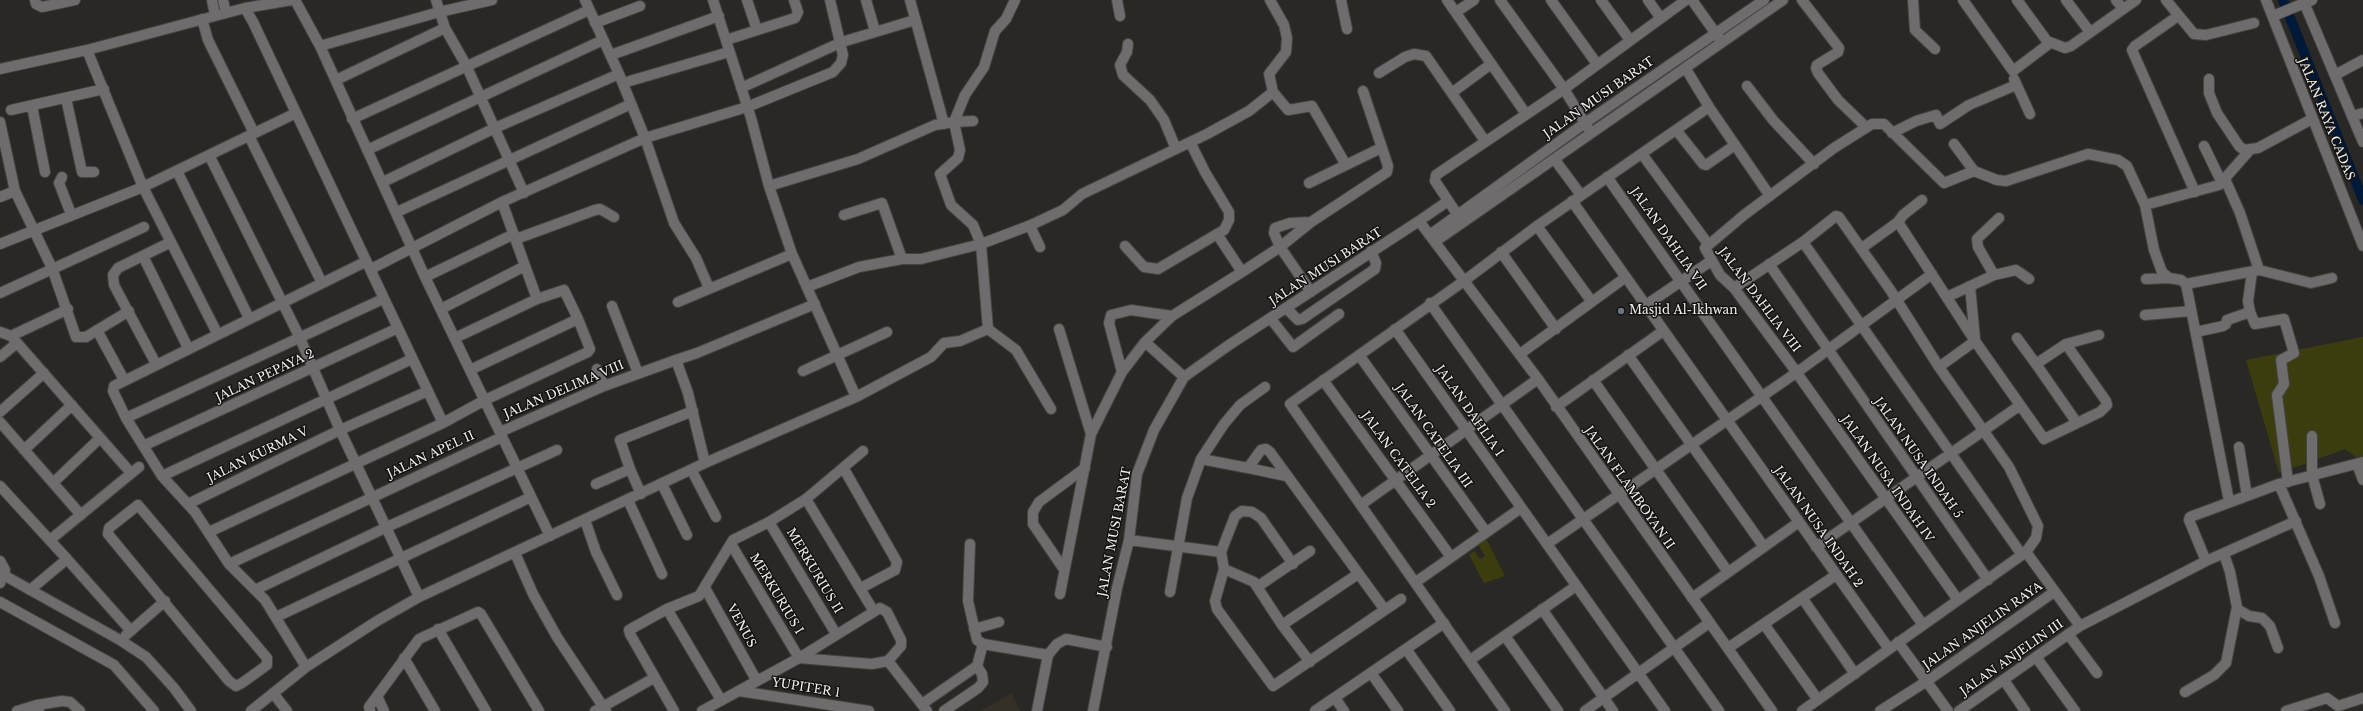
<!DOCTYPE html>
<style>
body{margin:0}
canvas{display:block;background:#2a2825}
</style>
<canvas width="2363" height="711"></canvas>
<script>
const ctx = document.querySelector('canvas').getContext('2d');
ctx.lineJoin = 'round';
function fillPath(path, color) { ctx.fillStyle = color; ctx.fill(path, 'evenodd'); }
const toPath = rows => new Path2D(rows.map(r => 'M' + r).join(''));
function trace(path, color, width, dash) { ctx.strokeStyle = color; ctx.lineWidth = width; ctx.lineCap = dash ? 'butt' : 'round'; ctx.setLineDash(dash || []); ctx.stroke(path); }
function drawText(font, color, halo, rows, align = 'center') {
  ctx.font = font + ' "Libre Baskerville",serif'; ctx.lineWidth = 3; ctx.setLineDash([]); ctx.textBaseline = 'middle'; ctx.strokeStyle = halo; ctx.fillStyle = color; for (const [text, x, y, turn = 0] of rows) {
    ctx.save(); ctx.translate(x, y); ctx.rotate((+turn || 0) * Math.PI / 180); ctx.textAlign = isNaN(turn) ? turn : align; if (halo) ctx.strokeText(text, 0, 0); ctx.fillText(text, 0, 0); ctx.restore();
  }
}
fillPath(toPath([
 [1012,693,1020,711,981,711]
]), '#343026');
fillPath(toPath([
 [2363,337,2363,456,2357,458,2345,449,2279,473,2246,360],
 [1487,540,1505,576,1484,583,1469,555,1474,551,1480,559,1485,556,1478,544]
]), '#3c3d0e');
trace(toPath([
 [2283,0,2363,200]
]), '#001939', 10);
const minor = toPath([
 [35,0,36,4,42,7,75,0],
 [212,0,215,15],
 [223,0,226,13],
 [295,0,320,46,425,277,550,536],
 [436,0,445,28,466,65,524,193],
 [585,0,619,74,645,138,674,223,696,258,709,288],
 [713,0,751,118,769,186,792,254,856,397],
 [747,0,757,30],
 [866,0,875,31],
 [910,0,944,124],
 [1117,0,1120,16],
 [1270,0,1284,25,1287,38,1286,52,1269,74,1273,92],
 [1341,0,1347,29],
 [1447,0,1526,114],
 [1500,0,1564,89,1588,128],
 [1551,0,1597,64],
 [1601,0,1630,40],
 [1648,0,1660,17],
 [1692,0,1719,38],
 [1802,0,1839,48,1838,52,1817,65,1816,68,1818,73,1838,100,1866,127],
 [1913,0,1915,30,1935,49],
 [1963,0,2013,71,2050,43],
 [2017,0,2047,41,2065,48,2071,46,2136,0],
 [2066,0,2090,32],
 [2116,0,2123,9],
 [2166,0,2194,34,2206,35,2254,23],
 [2266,0,2363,246],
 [2303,0,2363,142],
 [245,8,253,22,443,423],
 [1456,12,1474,0],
 [2178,16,2135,46,2132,50,2195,192],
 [2273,16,2312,0],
 [202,19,208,40,254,133],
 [595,23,640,6],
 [726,40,795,18,798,12,794,0],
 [1128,44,1127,52,1120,65,1123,75,1150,100,1164,120,1176,149],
 [320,46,439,12,492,0],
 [87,50,143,187,296,113],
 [611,55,719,16],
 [0,69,87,50,245,8,292,0],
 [1686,69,1709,107,1770,196],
 [1379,73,1405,57,1414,54,1426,56,1485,141],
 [2335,75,2363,60],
 [2014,79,2030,114],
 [2209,79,2209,93,2217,113,2239,146,2244,150,2258,148,2312,119],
 [336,80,445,28],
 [623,83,729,52],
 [1747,86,1773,120,1814,164],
 [741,88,842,42,915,20],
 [1453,92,1491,64],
 [66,98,82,172,94,172],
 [32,106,45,172],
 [11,110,104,89],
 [2353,116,2363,113],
 [352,119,589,10],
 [0,122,15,191,52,268,76,337,86,337,129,311],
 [1677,131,1703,164,1706,165,1735,145],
 [1892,133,1916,121,1936,115,1940,124,1969,105,2016,85],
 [249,136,322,283],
 [1954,144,1974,171],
 [2204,146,2222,183],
 [367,150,603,40],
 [1642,154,1708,244],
 [209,155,299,336,340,430,419,597],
 [1555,160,1581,195],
 [177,171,249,318],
 [62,177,59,183,71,214],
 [1607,177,1923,625],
 [2225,179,2240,213,2259,270],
 [383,182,495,128,619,74],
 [1309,183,1381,148],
 [769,186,858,159,935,125,954,122,973,121],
 [0,197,15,191],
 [1572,201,1889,649],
 [2145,205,2219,185,2249,151],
 [397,212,631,104],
 [1457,214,1435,181,1436,175,1564,89,1686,0],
 [844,215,882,203,902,259],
 [1419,221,1538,379,1772,711],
 [1898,222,1975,341,2044,439,2100,412,2107,405,2106,401,2066,344],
 [1030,226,1040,247],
 [1537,226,1592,302],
 [1217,234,1242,272,1280,247,1311,222,1387,172,1388,166,1363,91],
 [1431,234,1585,123,1764,0],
 [516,239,595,210,600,209,614,217],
 [1436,241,1783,0],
 [1803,242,2022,555],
 [0,244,143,187,217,333],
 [1125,246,1144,267,1158,269,1224,230,1229,220,1229,212,1205,172,1190,142],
 [1862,248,1898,222,1903,215,1922,200],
 [1501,252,1556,329],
 [143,256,188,348],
 [1769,264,1988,580],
 [371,269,502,202,645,138,747,107,833,72,841,63,843,55,830,0],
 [1994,275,2016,270,2029,279],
 [425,277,514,234],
 [2146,279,2169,278],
 [2186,284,2259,270,2311,283,2332,278],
 [1970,286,1975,339],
 [807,287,859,267,902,259,921,259,981,244,1031,225,1063,210,1082,194,1207,134,1249,111,1273,92,1288,110,1312,106,1346,165],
 [1734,288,1803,242,1836,216,1839,217,1891,291,1939,367,2009,467,2038,526,2036,538,2026,552,1802,711],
 [1311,292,1280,247,1274,233,1275,228,1290,223,1311,222],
 [0,293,144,227],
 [1947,297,1994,275,1978,247,1977,239,1999,218],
 [678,302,792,254],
 [1430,303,1719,711],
 [1646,305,1711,261],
 [612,306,638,373],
 [1286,308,1298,320,1302,319,1375,269,1376,263,1371,251],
 [441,309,525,266],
 [2250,312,2255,324,2284,319,2294,353,2281,360,2284,384,2277,395,2288,482],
 [2145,315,2191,311],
 [1271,319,1293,347,1339,314],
 [988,329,981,244,973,225,951,205,940,174,958,158,960,150,954,122,965,95,984,67,995,31,1006,19,1015,0],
 [988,329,1016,350,1051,409],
 [1059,329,1091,434],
 [1395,329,1665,711],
 [97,330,124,380],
 [0,332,11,336,131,473],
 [2196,332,2223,326,2226,324,2227,320,2250,312,2248,301,2252,272],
 [11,336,68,309],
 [455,338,537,299],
 [2017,338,2036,364],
 [1145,342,1184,377],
 [1520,354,1626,277],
 [1359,355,1486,532],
 [1628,355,1764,547],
 [0,357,17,343],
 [676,360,697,353,815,304],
 [156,364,114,285,113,275,118,268,171,242],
 [1939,367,1975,341],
 [597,369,604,386],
 [470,370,578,319],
 [803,371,887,332],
 [1122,372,1109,323,1111,315,1131,310,1172,316],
 [1323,380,1451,557],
 [1593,380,1728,572],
 [1556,407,1663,331],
 [0,412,44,373],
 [126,418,383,299],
 [0,422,81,515],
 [2077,423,2036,364,2066,344,2099,335],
 [500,432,604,386,676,360,688,393,705,463],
 [2312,436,2312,475,2320,504],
 [143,446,398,328],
 [2239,447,2247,496],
 [24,450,72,405],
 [1201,459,1224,424,1240,405,1265,387],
 [2357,464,2363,480],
 [630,469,620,440,693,411],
 [844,469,897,562,895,570,861,588],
 [692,471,716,517],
 [162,476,126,418,113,391,114,386,365,262],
 [1286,476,1248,468,1261,450,1266,449,1270,452,1385,610],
 [53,483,100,438],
 [596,484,630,469,641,494],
 [662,484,687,535],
 [2279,484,2319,576,2335,623],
 [0,486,67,559],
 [806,499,873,610],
 [628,500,662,574],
 [188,504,340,430,428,391],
 [1362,504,1538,379],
 [138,505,267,658,267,665,242,683,236,686,229,681,108,534,109,528,138,505],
 [585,520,596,552,617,595],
 [769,522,836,634],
 [209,532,443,423,485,400,588,352,590,349,578,319,564,290,537,299,502,202],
 [50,540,139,467],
 [1129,540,1221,552],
 [731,544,799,658,872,664,888,661],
 [970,544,968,601,977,640,983,644,1048,655],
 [1547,544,1796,373,1932,274],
 [1816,547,2019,406],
 [2026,552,2080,626],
 [515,553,533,594,557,637,606,711],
 [0,561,5,570,0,583],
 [2206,561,2189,520,2190,517,2279,484,2363,462],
 [229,564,502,437],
 [1293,564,1261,518,1252,512,1242,511,1235,516,1221,552,1224,569,1254,582,1282,625,1310,662],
 [1063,568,1033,524,1033,512,1039,502,1085,468],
 [1224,569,1215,601,1217,609,1273,686,1401,599],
 [0,573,120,640,146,657,174,688,191,711],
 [1416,582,1521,508],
 [1257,587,1310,551],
 [705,588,754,676,759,680],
 [257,589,387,527,557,450],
 [30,590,67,559,131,631],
 [1170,592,1187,498,1201,459,1248,468],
 [1060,594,1091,434,1122,372,1145,342,1172,316,1242,272],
 [1692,598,1799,522],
 [1803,599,1855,674],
 [1958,600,1789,362,1734,288,1720,275,1705,248,1744,215,1834,148,1872,124,1884,124,1944,183,1974,171,1997,180,2006,181,2088,154,2118,160,2127,166,2145,205,2154,250,2162,272,2169,278,2181,280,2186,284,2229,501],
 [0,602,114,665,154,711],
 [667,609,721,700],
 [1542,609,1613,711],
 [2237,609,2249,616,2262,618,2270,626,2278,648],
 [276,617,531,497],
 [1764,624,1818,700],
 [1282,625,1358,574],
 [438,629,486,711],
 [974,629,999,622],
 [2068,634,2097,673],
 [126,635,165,601],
 [1505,636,1558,711],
 [1898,642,1948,711],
 [1728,648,1836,575],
 [1406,649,1450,711],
 [2036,657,2075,711],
 [404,658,435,711],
 [1470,660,1576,586],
 [888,661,927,711],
 [306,667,265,600,229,564,195,512,162,476,412,359],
 [1371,673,1398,711],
 [2004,680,2025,711],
 [739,691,869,711],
 [2185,692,2214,675,2226,663,2237,607,2230,572,2224,554],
 [273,693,287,711],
 [377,696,384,711],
 [1335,698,1344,711],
 [922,704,977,666,983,644],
 [37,705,62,701,70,702,80,711],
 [17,711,37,705,39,711],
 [251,711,306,667,377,621,419,597,705,463,856,397,931,357,944,343,960,341,988,329],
 [370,711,369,707,419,639,478,612,481,614,539,711],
 [595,711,654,678],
 [674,711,630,634,629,630,667,609,699,596,733,540,769,522,806,499,863,451],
 [702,711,799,658,880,608,887,612,901,640,901,646,888,661],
 [944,711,978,688,983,682,982,674,977,666],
 [1037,711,1048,655,1057,644,1066,639,1107,647],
 [1093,711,1117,588,1129,540,1137,474,1154,430,1184,377,1229,345,1419,221,1448,201],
 [1315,711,1444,623],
 [1505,711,1290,404,1464,281,1537,226,1709,107],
 [1585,711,1709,623],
 [1880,711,1927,681,2054,592],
 [1959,711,2080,626,2206,561,2296,521],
 [2286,711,2327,698,2338,706,2363,698]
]);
trace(minor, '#464441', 12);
trace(minor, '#6f6c6d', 10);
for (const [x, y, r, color] of [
 [1621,311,4,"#6b7280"]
]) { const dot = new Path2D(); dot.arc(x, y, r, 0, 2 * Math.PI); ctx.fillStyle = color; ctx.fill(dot); trace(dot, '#121110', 1.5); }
drawText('12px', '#f1f0ee', '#121110', [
 ["JALAN MUSI BARAT",1599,98,-35],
 ["JALAN RAYA CADAS",2326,119,68],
 ["JALAN DAHLIA VII",1668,239,55],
 ["JALAN MUSI BARAT",1326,267,-33],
 ["JALAN DAHLIA VIII",1759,300,53],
 ["JALAN PEPAYA 2",265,376,-25],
 ["JALAN DELIMA VIII",564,390,-23],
 ["JALAN DAHLIA I",1469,411,55],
 ["JALAN CATELIA III",1433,436,55],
 ["JALAN KURMA V",258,455,-26],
 ["JALAN APEL II",431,455,-25],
 ["JALAN NUSA INDAH 5",1918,458,55],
 ["JALAN CATELIA 2",1398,460,54],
 ["JALAN NUSA INDAH IV",1887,479,55],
 ["JALAN FLAMBOYAN II",1629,488,55],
 ["JALAN NUSA INDAH 2",1818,527,55],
 ["JALAN MUSI BARAT",1115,532,-79],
 ["MERKURIUS II",814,571,59],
 ["MERKURIUS I",776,594,59],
 ["VENUS",741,626,61],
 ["JALAN ANJELIN RAYA",1983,626,-35],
 ["JALAN ANJELIN III",2012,658,-35],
 ["YUPITER 1",806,688,9]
]);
drawText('12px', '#f1f0ee', '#121110', [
 ["Masjid Al-Ikhwan",1629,311]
], 'left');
</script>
